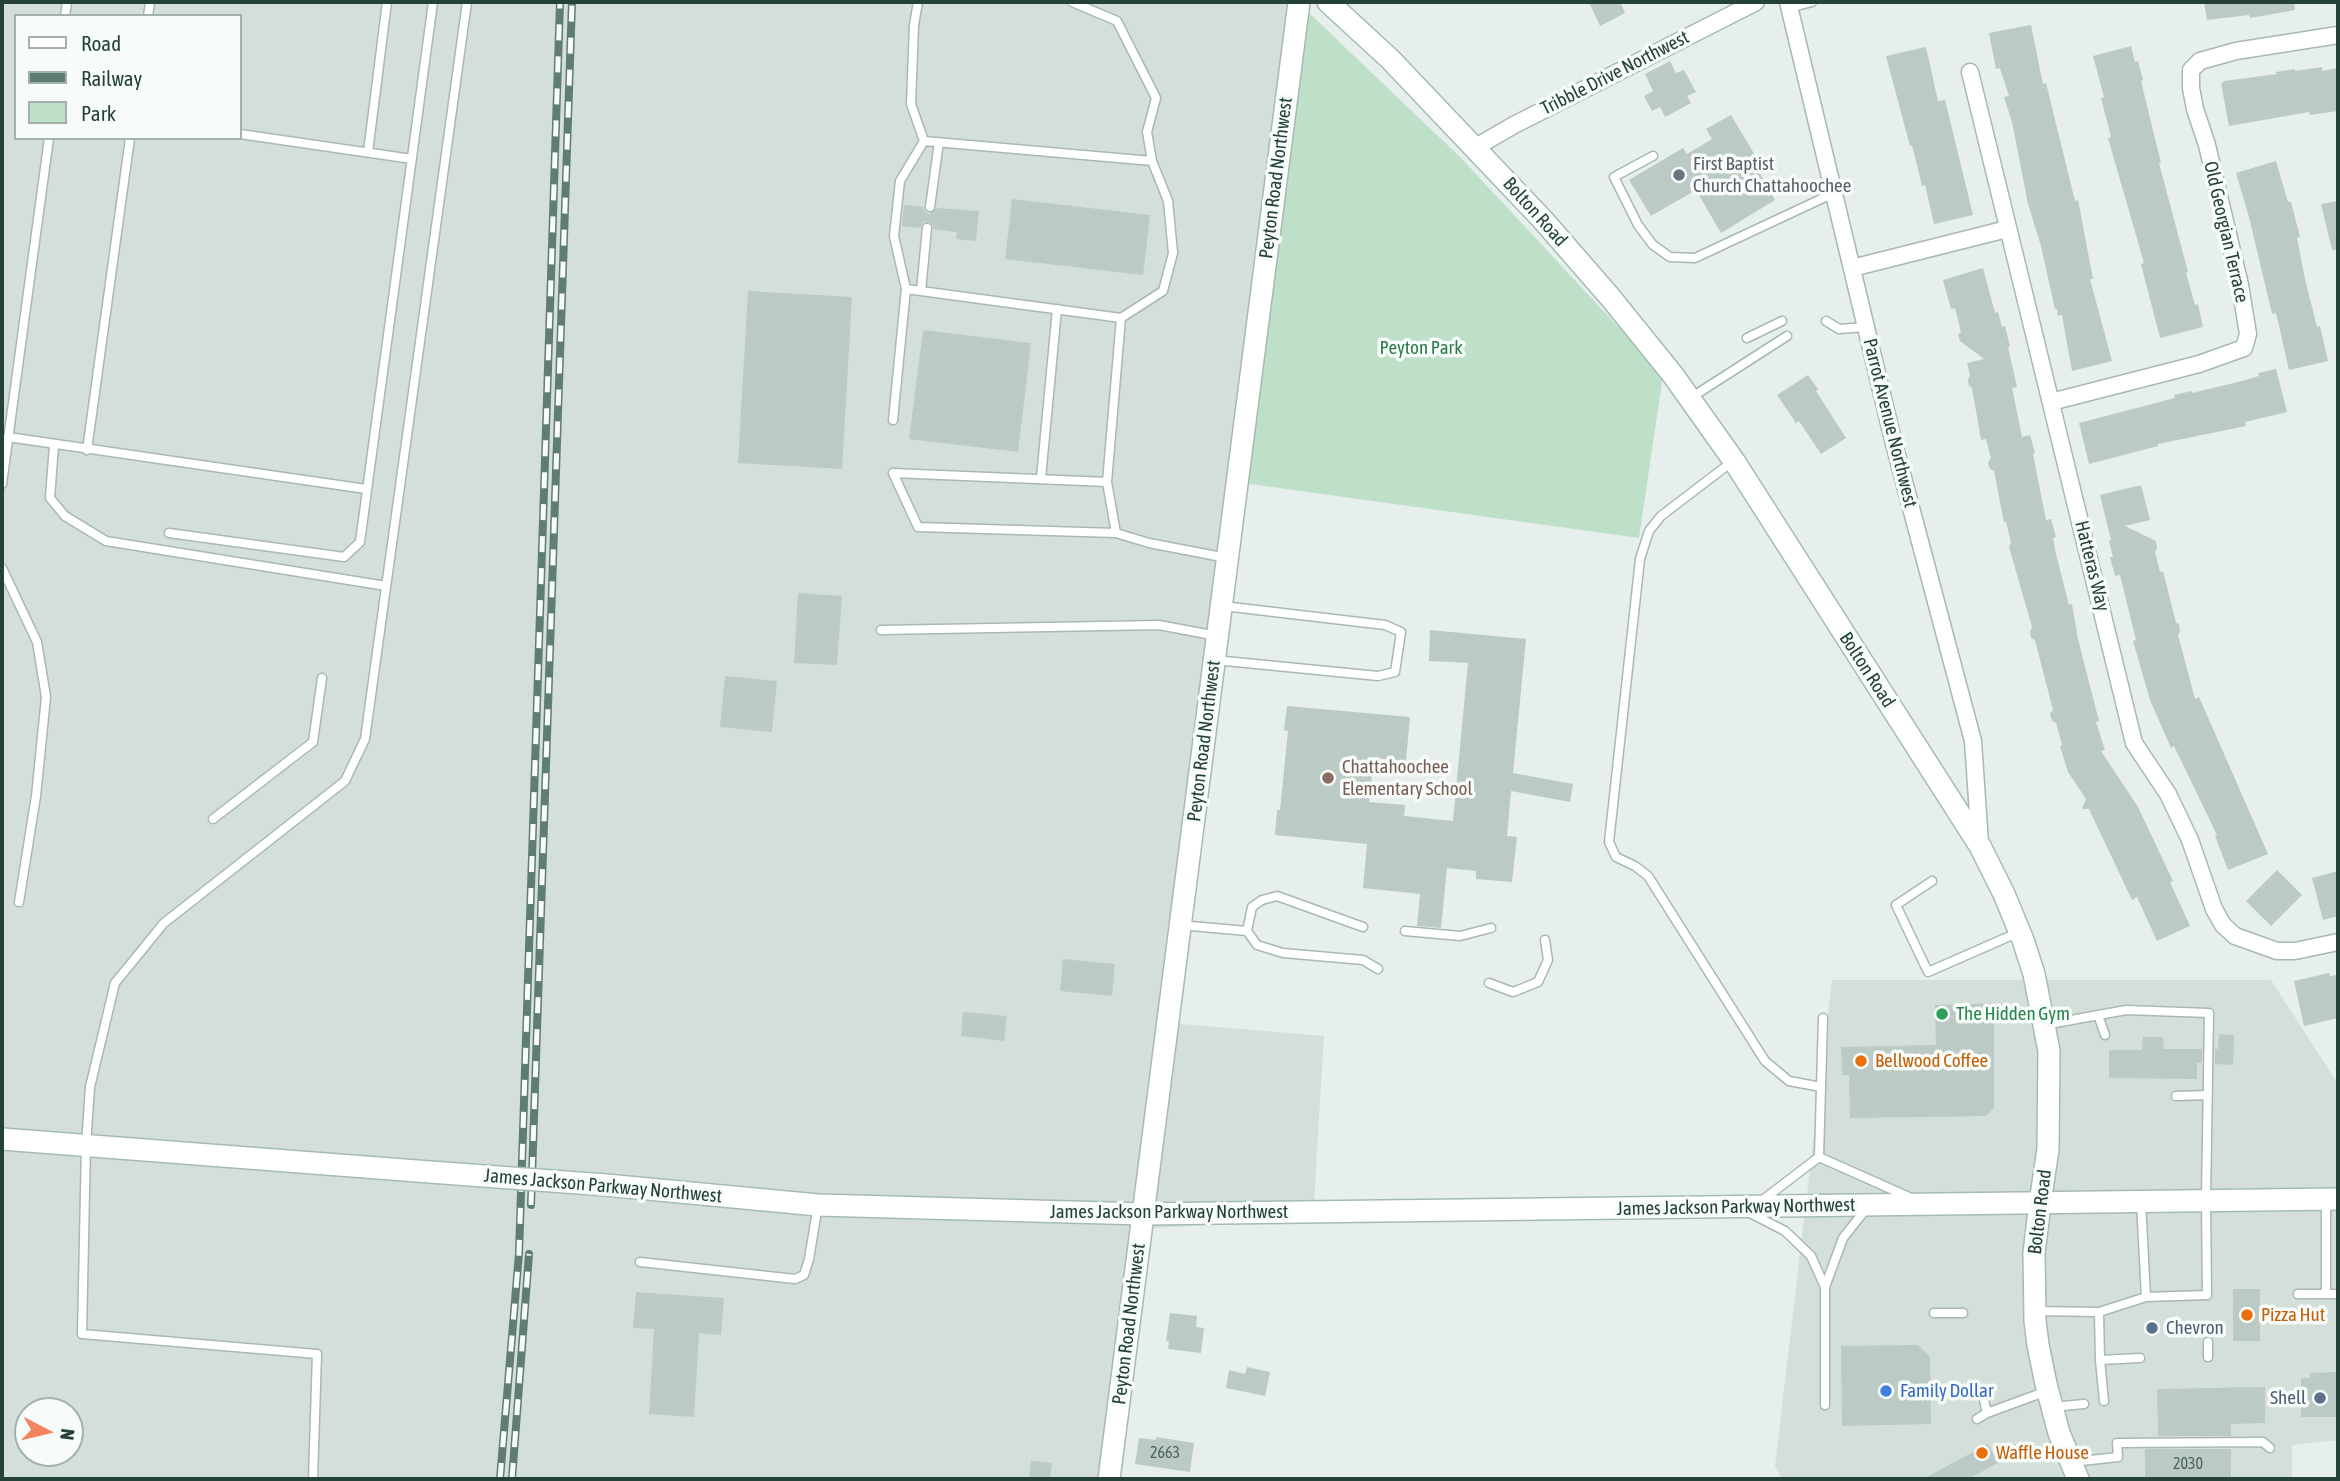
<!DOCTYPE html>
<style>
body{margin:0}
#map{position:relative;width:2340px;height:1481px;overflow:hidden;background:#e6efeb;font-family:"Asap Condensed",sans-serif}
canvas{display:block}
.frame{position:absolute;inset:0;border:4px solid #24423a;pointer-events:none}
.legend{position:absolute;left:14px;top:14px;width:228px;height:126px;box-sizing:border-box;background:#f7fbf9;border:2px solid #a3b1ad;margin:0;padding:9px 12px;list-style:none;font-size:21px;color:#24423a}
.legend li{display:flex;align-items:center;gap:14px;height:35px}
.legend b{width:35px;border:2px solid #a3b1ad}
.north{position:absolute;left:14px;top:1397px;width:70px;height:70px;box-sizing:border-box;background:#f7fbf9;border:2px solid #a3b1ad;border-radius:50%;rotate:97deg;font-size:19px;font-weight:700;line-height:28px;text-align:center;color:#24423a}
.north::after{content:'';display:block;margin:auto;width:24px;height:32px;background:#f4845f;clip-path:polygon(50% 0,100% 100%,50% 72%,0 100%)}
</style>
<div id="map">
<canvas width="2340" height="1481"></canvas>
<div class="frame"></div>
<ul class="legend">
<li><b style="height:9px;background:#fff"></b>Road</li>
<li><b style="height:9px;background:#5f7d75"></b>Railway</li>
<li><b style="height:19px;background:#bfe0c8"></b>Park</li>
</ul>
<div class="north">N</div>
</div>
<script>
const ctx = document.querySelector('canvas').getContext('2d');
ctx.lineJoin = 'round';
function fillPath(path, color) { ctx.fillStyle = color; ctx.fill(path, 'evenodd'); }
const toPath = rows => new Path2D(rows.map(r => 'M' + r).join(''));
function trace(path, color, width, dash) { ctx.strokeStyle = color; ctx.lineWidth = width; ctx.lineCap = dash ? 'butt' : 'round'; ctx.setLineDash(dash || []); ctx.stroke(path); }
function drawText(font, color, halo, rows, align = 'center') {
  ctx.font = font + ' "Asap Condensed",sans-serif'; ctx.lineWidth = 7; ctx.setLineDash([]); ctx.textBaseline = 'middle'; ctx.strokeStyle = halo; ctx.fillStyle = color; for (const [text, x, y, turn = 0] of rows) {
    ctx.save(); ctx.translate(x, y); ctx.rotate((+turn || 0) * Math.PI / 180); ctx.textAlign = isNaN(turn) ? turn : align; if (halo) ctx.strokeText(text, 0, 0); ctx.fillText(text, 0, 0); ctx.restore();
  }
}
fillPath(toPath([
 [2,2,1308,2,1171,1023,1324,1036,1313,1218,1142,1229,1111,1479,2,1479],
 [16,16,240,16,240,138,16,138],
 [28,1411,70,1411,70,1453,28,1453],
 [1832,980,2271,980,2338,1084,2338,1440,2292,1445,2292,1479,1782,1479,1775,1466]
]), '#d4dfda');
fillPath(toPath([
 [1307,11,1461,158,1663,375,1639,538,1243,483]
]), '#bfe0c8');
fillPath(toPath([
 [1589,2,1620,2,1625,13,1600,26],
 [2204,2,2294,2,2295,10,2250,18,2249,15,2207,20],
 [2031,25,2043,84,2046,83,2075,201,2078,200,2093,279,2090,279,2112,361,2072,371,2062,315,2058,316,2057,309,2055,309,2041,246,2028,204,2012,122,2004,97,2009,96,2000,68,1996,69,1989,33],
 [2131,46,2135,62,2138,61,2143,80,2141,81,2161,163,2159,163,2188,272,2186,273,2195,305,2198,304,2203,327,2160,338,2141,264,2144,263,2108,138,2111,137,2101,98,2104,97,2093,56],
 [1926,47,1938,101,1945,100,1973,215,1934,224,1925,185,1922,186,1912,145,1910,146,1886,56],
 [1670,61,1676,73,1684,70,1696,92,1687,96,1691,103,1665,117,1660,107,1652,111,1644,96,1653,91,1645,74],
 [2322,67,2322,71,2338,68,2338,111,2310,115,2309,112,2229,126,2221,84,2224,81,2277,74,2276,72,2295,69,2295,71],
 [1731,115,1762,167,1758,170,1775,200,1721,233,1696,190,1651,216,1629,180,1683,148,1687,154,1712,139,1706,129],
 [2276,161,2288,202,2291,202,2300,237,2297,238,2305,279,2317,327,2320,326,2328,361,2289,370,2276,313,2272,314,2249,217,2236,173],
 [1012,199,1150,215,1143,275,1005,259],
 [2338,201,2338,250,2332,250,2321,204],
 [904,205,923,207,925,212,930,214,936,208,979,211,976,241,956,239,957,232,933,229,933,225,928,222,924,222,920,228,902,226],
 [1983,268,1995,313,1998,312,2002,327,2005,326,2010,347,2008,347,2017,387,2012,388,2022,437,2030,435,2035,453,2033,454,2046,520,2051,519,2056,537,2053,538,2056,554,2069,605,2072,604,2078,639,2099,721,2096,722,2105,750,2101,751,2138,807,2173,881,2170,882,2190,926,2157,941,2137,897,2132,900,2089,809,2082,809,2086,799,2068,772,2060,746,2062,745,2056,723,2052,721,2050,714,2053,710,2035,640,2031,638,2030,632,2032,627,2009,547,2011,542,2006,522,2004,522,1994,471,1990,469,1988,463,1991,458,1986,439,1981,440,1972,388,1969,386,1968,380,1970,375,1967,363,1984,359,1960,341,1958,335,1961,332,1955,308,1951,309,1943,280],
 [748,291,852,297,842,469,738,463],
 [923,330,1031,343,1018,452,909,439],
 [2276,369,2287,412,2245,422,2246,426,2158,444,2158,446,2089,464,2079,423,2175,398,2174,395,2192,391,2192,393,2242,381,2259,376,2258,373],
 [1808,375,1818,389,1816,391,1846,438,1821,454,1799,421,1796,423,1777,395],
 [2141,485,2150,520,2125,526,2156,541,2157,548,2155,552,2160,572,2163,571,2176,623,2179,624,2180,631,2178,635,2195,699,2199,697,2268,854,2228,870,2215,836,2217,835,2174,746,2171,748,2150,700,2133,641,2136,640,2120,575,2115,576,2110,557,2113,557,2109,541,2111,540,2100,495],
 [798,593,842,596,837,665,794,663],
 [1430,630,1526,639,1513,773,1573,784,1570,802,1511,791,1507,836,1517,837,1512,882,1476,879,1476,871,1447,868,1441,928,1417,926,1420,894,1363,888,1367,844,1275,835,1277,810,1280,810,1288,731,1284,730,1287,706,1410,717,1406,761,1374,758,1369,802,1405,805,1404,816,1453,821,1468,663,1429,661],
 [725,676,777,681,772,732,720,727],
 [2277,870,2302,895,2271,926,2246,901],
 [2338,871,2338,916,2323,920,2312,878],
 [1063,959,1115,964,1112,996,1060,991],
 [2329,973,2330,976,2338,975,2338,1018,2304,1026,2294,981],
 [1994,1003,1994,1108,1986,1116,1850,1118,1849,1075,1842,1075,1841,1047,1936,1045,1935,1005],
 [963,1012,1007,1016,1004,1041,961,1036],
 [2219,1034,2234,1035,2233,1065,2215,1064,2215,1049,2218,1049],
 [2143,1037,2163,1037,2164,1049,2202,1049,2202,1063,2197,1063,2197,1079,2109,1078,2109,1050,2142,1050],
 [2233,1289,2260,1289,2260,1341,2233,1341],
 [636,1292,724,1298,721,1335,699,1333,694,1417,649,1414,654,1329,633,1328],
 [1170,1313,1197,1316,1196,1327,1204,1328,1201,1353,1168,1349,1169,1341,1166,1341],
 [1918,1345,1930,1357,1931,1424,1842,1426,1841,1346],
 [1247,1367,1270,1372,1265,1396,1226,1388,1229,1370,1245,1374],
 [2337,1372,2338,1417,2301,1417,2301,1378,2310,1378,2310,1373],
 [2265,1387,2265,1423,2231,1424,2231,1436,2158,1436,2157,1389],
 [1156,1437,1194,1443,1190,1472,1135,1464,1139,1438,1156,1440],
 [1988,1444,1998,1463,1968,1479,1923,1479],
 [2145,1449,2231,1449,2231,1479,2145,1479],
 [1031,1461,1052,1463,1050,1479,1029,1479]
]), '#bbcac4');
const service = toPath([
 [918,2,914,25,911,104,924,141],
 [1072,2,1117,21,1156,98,1147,132,1152,161],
 [1789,8,1812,2],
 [65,16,67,2],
 [148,16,150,2],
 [240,134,412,159],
 [368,152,387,2],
 [1653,156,1614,177,1638,225,1653,245,1670,257,1695,258,1834,193],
 [930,207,939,142],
 [906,289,1121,318,1107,482,1116,533,1149,543,1227,558],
 [921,291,927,228],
 [1826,321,1839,329,1866,327],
 [1747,338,1782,321],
 [1692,397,1787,336],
 [893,420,906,289,894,236,900,181,924,141,1152,161,1168,201,1173,253,1163,291,1121,318],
 [8,437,366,489],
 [54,445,50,498,65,516,106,541,386,586],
 [87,450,130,138],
 [1733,461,1661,516,1649,531,1640,559,1609,842,1616,857,1635,866,1648,876,1765,1061,1789,1081,1821,1087],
 [1041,478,1057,309],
 [1107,482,893,473,918,527,1116,533],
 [2,484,49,138],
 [169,533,344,557,360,542,433,2],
 [2,568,37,642,46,697,36,796,19,902],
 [881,630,1159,625,1217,636],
 [1215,660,1378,676,1395,672,1401,632,1385,625,1223,606],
 [213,819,313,742,322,678],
 [1932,881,1896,905,1928,972,2017,933],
 [1180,925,1247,931],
 [1363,927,1277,896,1262,900,1252,907,1247,931,1257,945,1283,953,1363,960,1378,969],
 [1405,931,1460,936,1491,928],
 [1489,983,1513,992,1538,982,1548,960,1545,940],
 [2098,1015,2105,1035],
 [2044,1025,2126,1010,2209,1013,2206,1200,2207,1295,2146,1297,2141,1202],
 [2176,1096,2208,1095],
 [1819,1157,1823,1018],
 [1819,1157,1909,1197],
 [1760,1202,1819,1157],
 [1750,1213,1785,1231,1811,1256,1825,1287],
 [640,1262,795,1279,804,1275,809,1259,818,1205],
 [2298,1294,2326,1294,2326,1202],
 [2326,1294,2338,1294],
 [2036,1311,2099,1312,2146,1297],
 [2099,1312,2100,1360,2104,1401],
 [1934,1313,1963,1313],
 [2208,1342,2208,1357],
 [2100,1360,2140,1358],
 [1982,1391,1987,1413],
 [1825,1405,1825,1287,1843,1238,1866,1209],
 [2052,1407,2084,1404],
 [1977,1419,1987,1413,2047,1391],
 [2072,1462,2118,1457,2117,1443,2263,1442,2270,1448],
 [313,1479,317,1354,82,1334,86,1145,90,1087,115,983,164,923,345,781,365,739,467,2]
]);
const minor = toPath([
 [1788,2,1893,440,1973,741,1980,843],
 [1970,72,2134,743,2168,794,2190,840,2214,909,2223,925,2235,936,2277,951,2295,951,2338,942],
 [1476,147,1514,125,1756,2],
 [1852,268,2007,229],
 [2051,402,2199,364,2244,348,2248,334,2240,285,2207,145,2195,109,2191,88,2191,70,2200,61,2236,51,2338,35]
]);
const tertiary = toPath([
 [2040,1203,2034,1253,2035,1321,2038,1345,2046,1384,2059,1433,2078,1479],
 [1109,1479,1299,2]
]);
const secondary = toPath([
 [1328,2,1390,59,1543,220,1610,297,1673,375,1734,461,1980,846,2004,894,2023,940,2034,974,2049,1051,2048,1149,2040,1203],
 [2,1139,430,1172],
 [606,1185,818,1205,1143,1214,2338,1199]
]);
trace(service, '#a8b8b2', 11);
trace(minor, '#a8b8b2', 19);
trace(tertiary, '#a8b8b2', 24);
trace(secondary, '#a4bbb3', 24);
trace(service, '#fff', 8);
trace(minor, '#fff', 16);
trace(tertiary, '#fff', 21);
trace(secondary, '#fff', 21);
const rail = toPath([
 [531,1205,572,2],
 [500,1479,519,1253,560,2],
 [512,1479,529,1254]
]);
trace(rail, '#5f7d75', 8);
trace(rail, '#f7fbf9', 5, [16]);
const secondaryBridge = toPath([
 [430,1172,606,1185]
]);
trace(secondaryBridge, '#a4bbb3', 24, []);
trace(secondaryBridge, '#fff', 21);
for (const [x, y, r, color] of [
 [1679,175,7,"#6b7280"],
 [1328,778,7,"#8d6e63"],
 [1942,1014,7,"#2e9e5b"],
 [1861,1061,7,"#e8710a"],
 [2247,1315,7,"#e8710a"],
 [2152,1328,7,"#5c6f8a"],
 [1886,1391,7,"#3f7fe0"],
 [2320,1398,7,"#5c6f8a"],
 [1982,1453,7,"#e8710a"]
]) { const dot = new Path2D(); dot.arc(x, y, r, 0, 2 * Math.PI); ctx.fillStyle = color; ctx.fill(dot); trace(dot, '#f7fbf9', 2.5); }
drawText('16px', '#4a645c', null, [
 ["2663",1165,1453],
 ["2030",2188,1464]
]);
drawText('19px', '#24423a', '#f7fbf9', [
 ["Tribble Drive Northwest",1615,73,-27],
 ["Peyton Road Northwest",1276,178,-83],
 ["Bolton Road",1535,212,48],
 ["Old Georgian Terrace",2226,232,77],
 ["Parrot Avenue Northwest",1890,423,76],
 ["Hatteras Way",2092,566,76],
 ["Bolton Road",1867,670,57],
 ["Peyton Road Northwest",1204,741,-83],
 ["James Jackson Parkway Northwest",603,1186,5],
 ["James Jackson Parkway Northwest",1736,1207,-1],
 ["James Jackson Parkway Northwest",1169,1212],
 ["Bolton Road",2040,1212,-83],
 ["Peyton Road Northwest",1129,1324,-83]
]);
drawText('19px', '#5b616d', '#f7fbf9', [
 ["First Baptist",1693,164],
 ["Church Chattahoochee",1693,186]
], 'left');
drawText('19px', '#2d7a4b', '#f7fbf9', [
 ["Peyton Park",1421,348]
]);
drawText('19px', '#785e54', '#f7fbf9', [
 ["Chattahoochee",1342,767],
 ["Elementary School",1342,789]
], 'left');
drawText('19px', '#27864d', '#f7fbf9', [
 ["The Hidden Gym",1956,1014]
], 'left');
drawText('19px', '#c56008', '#f7fbf9', [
 ["Bellwood Coffee",1875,1061],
 ["Pizza Hut",2261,1315],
 ["Waffle House",1996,1453]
], 'left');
drawText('19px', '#4e5e75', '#f7fbf9', [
 ["Chevron",2166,1328],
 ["Shell",2306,1398,"right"]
], 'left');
drawText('19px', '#366cbe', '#f7fbf9', [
 ["Family Dollar",1900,1391]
], 'left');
</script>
